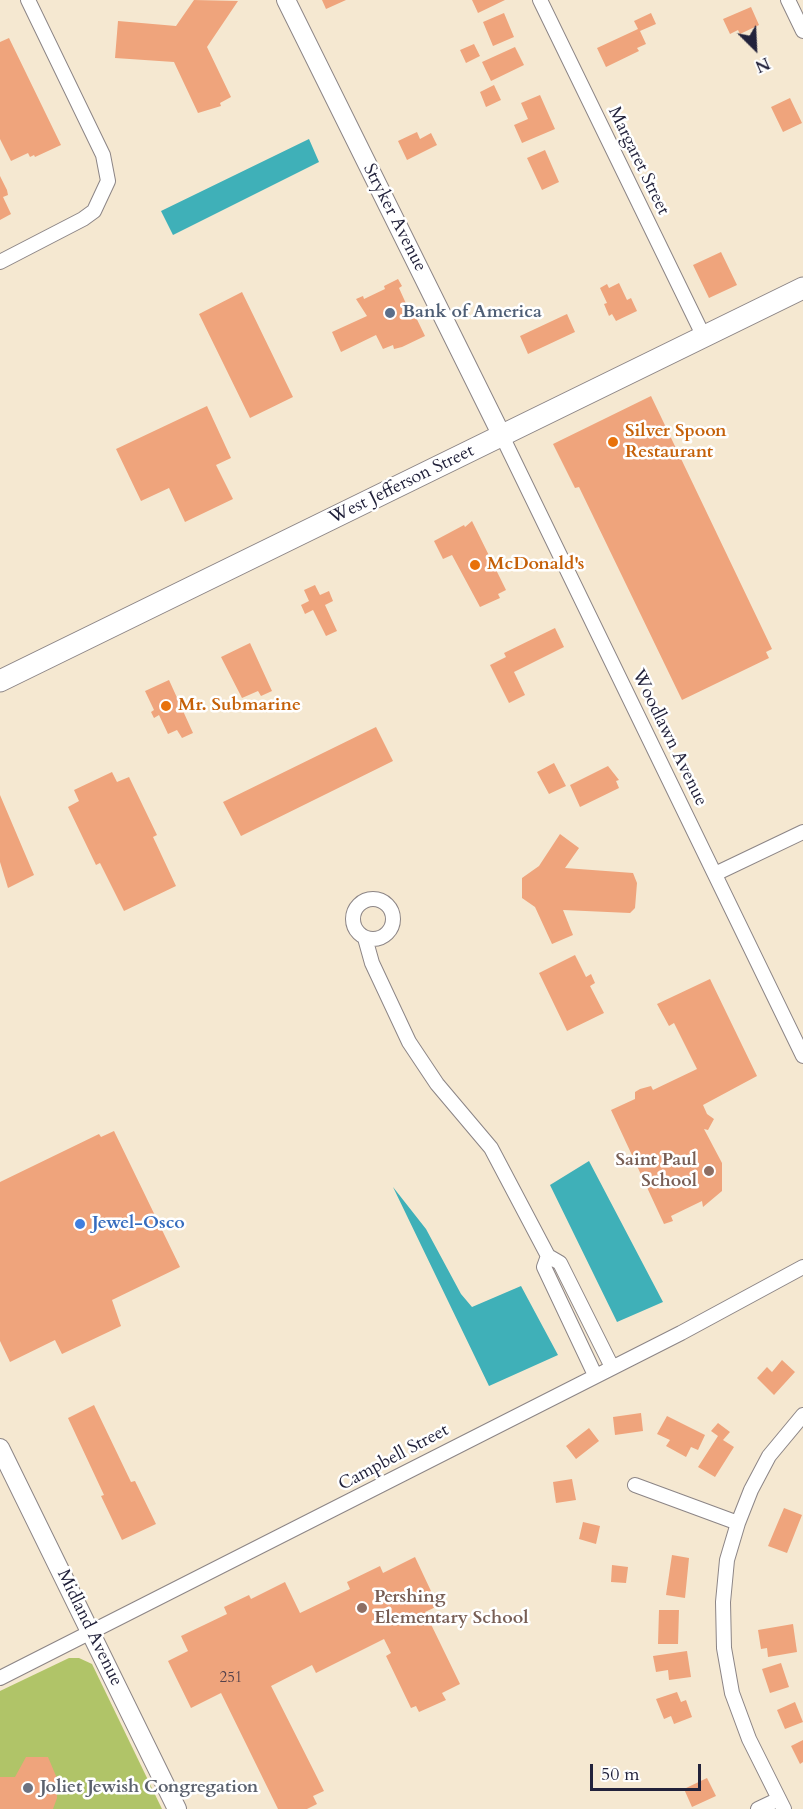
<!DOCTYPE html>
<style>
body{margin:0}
#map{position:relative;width:803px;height:1809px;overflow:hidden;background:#f5e8d1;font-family:Cardo,serif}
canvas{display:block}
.north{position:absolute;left:725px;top:18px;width:60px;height:60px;-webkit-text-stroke:4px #fff;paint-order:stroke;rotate:156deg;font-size:16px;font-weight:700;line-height:24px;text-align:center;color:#22223b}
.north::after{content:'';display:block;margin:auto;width:21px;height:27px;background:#22223b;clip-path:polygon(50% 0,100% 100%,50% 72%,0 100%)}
.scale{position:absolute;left:590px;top:1764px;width:111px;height:27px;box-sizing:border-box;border:3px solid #22223b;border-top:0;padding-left:8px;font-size:18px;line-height:21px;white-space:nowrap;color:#22223b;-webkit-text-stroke:4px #fff;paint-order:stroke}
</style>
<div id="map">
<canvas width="803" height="1809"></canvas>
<div class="north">N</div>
<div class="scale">50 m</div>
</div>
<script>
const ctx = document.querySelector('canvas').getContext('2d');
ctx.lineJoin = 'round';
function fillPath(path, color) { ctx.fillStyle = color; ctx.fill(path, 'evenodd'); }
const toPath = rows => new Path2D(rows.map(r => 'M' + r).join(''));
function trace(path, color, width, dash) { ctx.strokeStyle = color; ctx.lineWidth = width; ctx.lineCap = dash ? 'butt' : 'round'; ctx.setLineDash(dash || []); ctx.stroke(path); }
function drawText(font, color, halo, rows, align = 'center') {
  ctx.font = font + ' Cardo,serif'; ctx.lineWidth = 5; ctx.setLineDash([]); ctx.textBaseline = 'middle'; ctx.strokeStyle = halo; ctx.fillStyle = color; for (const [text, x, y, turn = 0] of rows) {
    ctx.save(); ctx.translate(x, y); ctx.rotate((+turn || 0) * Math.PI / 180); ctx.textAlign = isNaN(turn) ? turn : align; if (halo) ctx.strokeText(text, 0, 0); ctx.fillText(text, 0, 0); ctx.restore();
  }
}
fillPath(toPath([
 [69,1658,79,1658,92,1664,162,1809,0,1809,0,1691]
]), '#b0c468');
fillPath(toPath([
 [309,139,319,162,173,235,161,211],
 [589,1161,663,1302,617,1322,550,1185],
 [393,1187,426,1229,461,1294,472,1307,521,1286,558,1355,489,1386]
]), '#3fb0b8');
fillPath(toPath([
 [194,0,238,1,207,47,231,97,220,103,221,106,198,113,174,62,115,58,118,21,176,26],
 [322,0,346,0,326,9],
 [472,0,505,0,478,13],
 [751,7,759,25,740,34,738,30,730,34,723,19],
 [504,13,514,37,493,46,483,22],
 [651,13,656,24,640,31,646,44,637,48,639,51,606,67,597,48,638,29,634,21],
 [9,38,61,145,35,157,34,155,30,157,28,153,11,161,0,139,0,42],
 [474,44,480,56,466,63,460,50],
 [515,47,524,65,491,81,482,62],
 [494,85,501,100,486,107,480,92],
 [540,95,555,129,522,143,514,125,528,119,521,103],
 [790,98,802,123,783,132,771,107],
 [417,132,420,139,431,133,437,145,407,160,398,141],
 [545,150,559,182,542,190,527,158],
 [0,176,7,190,8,195,3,197,11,214,0,220],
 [721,252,737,285,709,298,693,265],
 [398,279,402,286,399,288,408,308,411,307,425,336,402,347,394,349,393,345,383,349,376,335,341,352,332,332,367,316,356,299,363,296,364,299,385,289,384,286],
 [619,283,627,300,631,298,637,311,616,321,612,314,609,316,604,304,607,303,600,288,607,284,609,288],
 [242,292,293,397,250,418,199,314],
 [567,314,575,332,528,354,520,336],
 [651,396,772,649,766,652,769,658,682,700,579,487,575,488,553,444],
 [207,406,231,458,216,465,233,499,185,522,169,488,141,501,116,449],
 [472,521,506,590,498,594,500,598,480,607,452,555,443,559,434,541,464,525,465,527],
 [315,585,320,595,329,591,333,601,325,605,337,631,326,636,313,610,305,614,301,605,309,601,304,590],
 [555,628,564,647,514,672,525,695,509,703,490,665,506,657,504,653],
 [250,643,272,691,261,696,258,691,242,698,221,657],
 [169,680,193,733,182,738,177,730,168,734,159,715,154,718,151,712,154,710,145,691],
 [376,727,393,761,241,836,223,802],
 [554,763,566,786,549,794,537,772],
 [608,766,619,780,616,781,619,788,580,807,570,785],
 [112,772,117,782,129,777,157,835,153,837,176,886,124,911,100,863,96,865,68,807,79,801,74,790],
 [0,795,34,875,8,888,0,862],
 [560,834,579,848,565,868,633,873,637,883,635,908,630,913,563,910,573,935,552,944,535,907,522,898,522,878,539,866],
 [575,955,586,977,591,974,595,983,590,986,604,1013,567,1031,539,973],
 [710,979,757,1076,703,1105,707,1114,714,1119,708,1130,704,1129,722,1163,722,1191,703,1207,702,1201,671,1216,673,1221,664,1224,611,1110,635,1099,635,1092,640,1089,651,1086,653,1090,697,1069,674,1023,669,1026,657,1004],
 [114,1131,180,1267,112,1300,121,1326,62,1354,55,1340,10,1362,0,1341,0,1182,99,1134,101,1137],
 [782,1360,795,1372,774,1395,757,1378,767,1367,772,1372],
 [94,1405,131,1482,135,1481,156,1524,122,1540,101,1496,104,1495,68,1418],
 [641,1413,643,1431,615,1435,613,1417],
 [667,1416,705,1435,698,1450,691,1447,686,1457,666,1446,670,1440,657,1434],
 [718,1423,730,1432,723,1440,734,1447,715,1477,698,1467,718,1436,711,1431],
 [589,1428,599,1441,576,1459,566,1446],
 [572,1479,576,1500,556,1503,553,1482],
 [784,1508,802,1515,787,1553,768,1546],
 [583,1522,600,1526,596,1544,579,1539],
 [672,1555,689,1558,685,1598,666,1595],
 [415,1557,438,1606,425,1612,460,1684,442,1693,446,1700,419,1712,416,1706,411,1708,386,1656,391,1653,384,1639,316,1673,312,1665,271,1686,324,1791,313,1796,317,1804,307,1809,278,1809,221,1693,191,1708,168,1661,188,1651,181,1636,227,1614,224,1607,249,1595,251,1599,285,1582,300,1613,350,1589,347,1582,380,1566,383,1573],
 [612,1565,628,1567,626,1583,611,1582],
 [659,1610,679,1610,678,1644,658,1644],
 [793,1624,797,1652,768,1657,767,1648,761,1649,758,1630],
 [687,1651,691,1677,669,1680,668,1670,656,1672,653,1656],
 [781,1663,789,1687,770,1693,762,1669],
 [677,1692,681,1702,686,1700,692,1717,674,1724,671,1716,664,1719,656,1699],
 [795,1702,803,1722,785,1729,777,1710],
 [803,1740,803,1762,800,1764,791,1746],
 [26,1757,48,1757,56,1776,57,1798,53,1809,0,1809,0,1777,15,1777],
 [707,1778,716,1796,692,1807,684,1789]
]), '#efa47c');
const street = toPath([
 [540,0,704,337],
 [788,0,803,31],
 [0,262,83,219,94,211,108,181,103,155,28,0],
 [502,436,803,1056],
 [715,874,803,832],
 '353 919a20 20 0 1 1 40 0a20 20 0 1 1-40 0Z',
 [365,938,372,963,409,1042,437,1084,491,1148,548,1256,560,1263,612,1367],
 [548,1256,544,1267,595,1375],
 [635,1485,738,1523],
 [0,1678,681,1333,803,1267],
 [758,1809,779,1799],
 [784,1809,749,1739,732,1693,724,1648,723,1602,727,1560,738,1523,751,1490,769,1456,803,1415]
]);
const secondary = toPath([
 [286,0,502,436],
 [0,1448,177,1809]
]);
const primary = toPath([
 [0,681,803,288]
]);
trace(street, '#8c8586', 16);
trace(secondary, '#8c8586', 20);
trace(primary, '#8c8586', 23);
trace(street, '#fff', 14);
trace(secondary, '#fff', 18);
trace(primary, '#fff', 21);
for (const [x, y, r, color] of [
 [390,313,6,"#5c6f8a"],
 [613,442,6,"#e8710a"],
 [475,565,6,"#e8710a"],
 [166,706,6,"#e8710a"],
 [709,1171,6,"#8d6e63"],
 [80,1224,6,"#3f7fe0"],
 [362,1608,6,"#8d6e63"],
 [28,1788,6,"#6b7280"]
]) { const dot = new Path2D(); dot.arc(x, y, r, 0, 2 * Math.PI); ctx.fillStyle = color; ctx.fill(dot); trace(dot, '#fff', 2); }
drawText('15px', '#55424b', null, [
 ["251",231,1679]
]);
drawText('18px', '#22223b', '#fff', [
 ["Margaret Street",638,161,64],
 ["Stryker Avenue",394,218,63],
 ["West Jefferson Street",402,485,-26],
 ["Woodlawn Avenue",669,738,64],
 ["Campbell Street",394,1458,-28],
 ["Midland Avenue",89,1628,64]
]);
drawText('bold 18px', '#4e5e75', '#fff', [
 ["Bank of America",402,313]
], 'left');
drawText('bold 18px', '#c56008', '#fff', [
 ["Silver Spoon",625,432],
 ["Restaurant",625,453],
 ["McDonald's",487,565],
 ["Mr. Submarine",178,706]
], 'left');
drawText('bold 18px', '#785e54', '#fff', [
 ["Saint Paul",697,1161],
 ["School",697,1182],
 ["Pershing",374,1598,"left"],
 ["Elementary School",374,1619,"left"]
], 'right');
drawText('bold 18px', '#366cbe', '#fff', [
 ["Jewel-Osco",92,1224]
], 'left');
drawText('bold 18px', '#5b616d', '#fff', [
 ["Joliet Jewish Congregation",40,1788]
], 'left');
</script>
